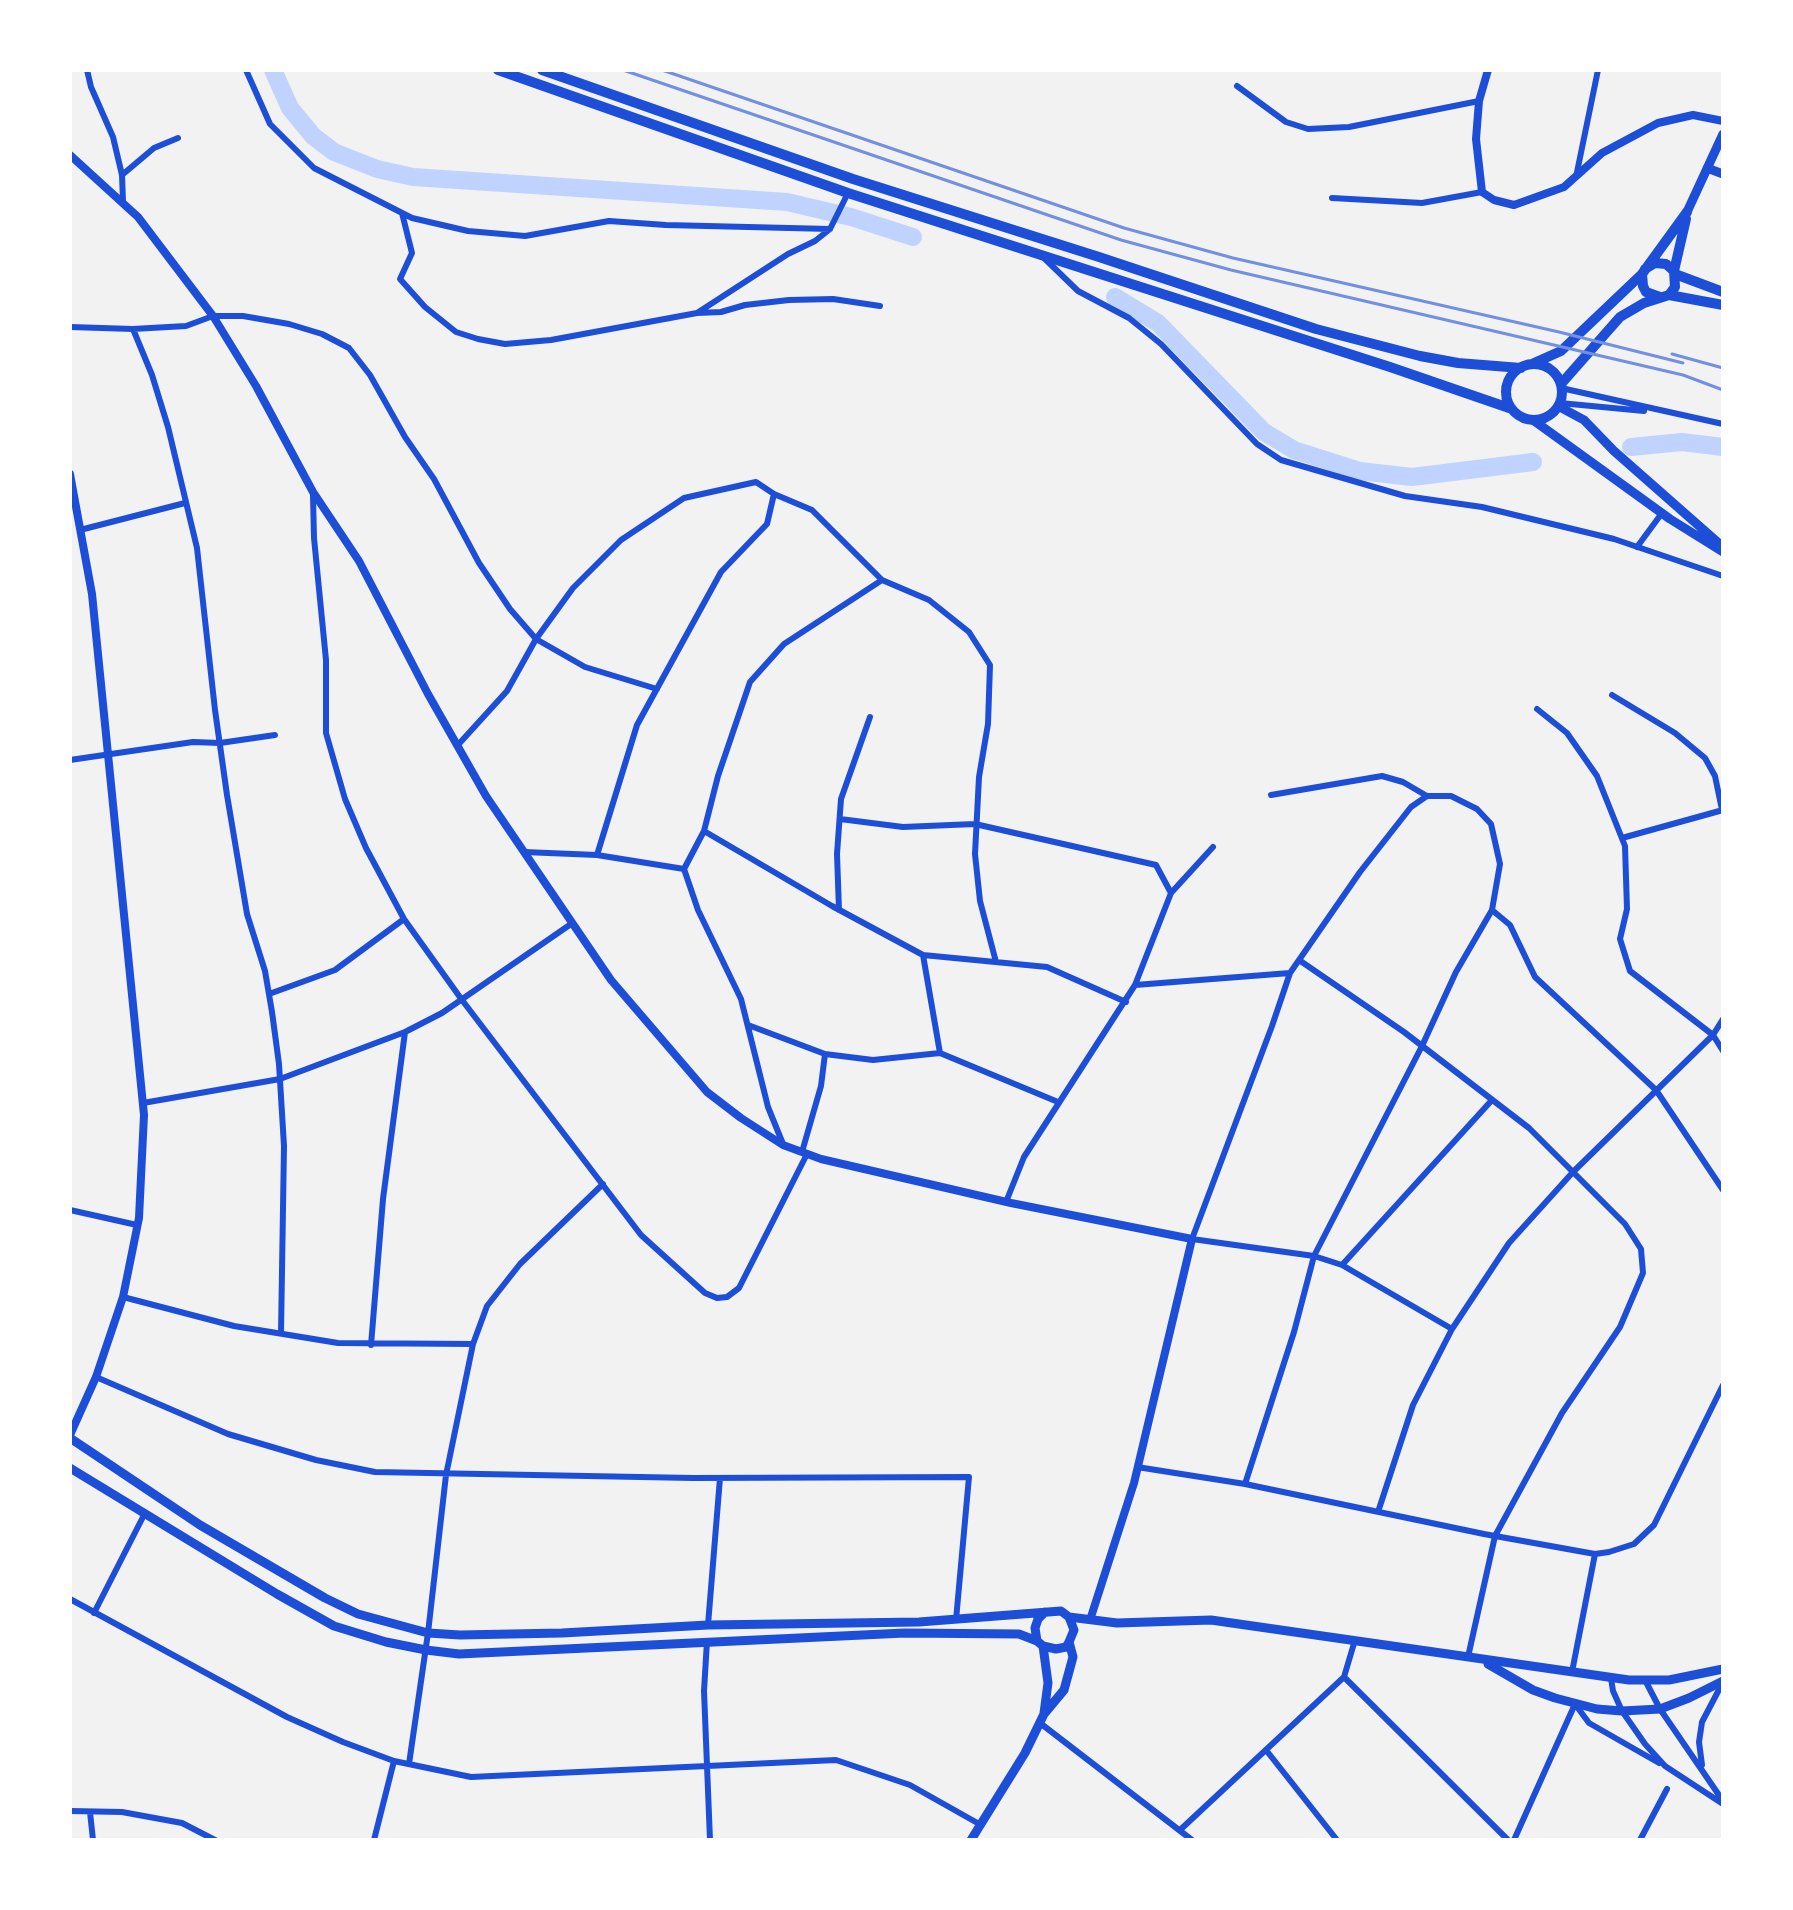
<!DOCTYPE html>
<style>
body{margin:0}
#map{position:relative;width:1793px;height:1910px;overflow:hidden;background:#f2f2f2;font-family:"Exo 2",sans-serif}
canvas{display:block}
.frame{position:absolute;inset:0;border:72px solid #fff;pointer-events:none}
</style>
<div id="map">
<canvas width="1793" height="1910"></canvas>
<div class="frame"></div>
</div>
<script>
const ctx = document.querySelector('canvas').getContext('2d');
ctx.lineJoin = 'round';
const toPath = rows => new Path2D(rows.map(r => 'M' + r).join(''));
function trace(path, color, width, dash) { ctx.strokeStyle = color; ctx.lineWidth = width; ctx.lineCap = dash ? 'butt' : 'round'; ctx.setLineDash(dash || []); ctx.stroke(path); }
trace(toPath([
 [273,70,290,108,313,136,334,152,377,169,413,177,787,202,851,217,913,237],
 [1115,297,1158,323,1264,432,1294,450,1360,471,1412,477,1533,462],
 [1631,447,1682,442,1723,447]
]), '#bfd3fe', 18);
trace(toPath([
 [87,70,91,87,113,137,122,175,123,201],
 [246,70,270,124,314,168,412,218,468,231,525,236,609,221,666,225,830,229],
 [1237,86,1286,122,1308,129,1349,127,1479,101],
 [122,175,154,148,178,138],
 [1576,177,1598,70],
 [1332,198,1422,203,1482,192],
 [402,213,412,253,400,279,425,307,456,332,478,339,505,344,551,340,697,313,788,254,815,241,830,229,848,193],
 [1044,258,1078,291,1129,318,1161,344,1257,444,1281,460,1405,496,1482,507,1614,539,1723,576],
 [697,313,721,312,745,305,789,300,833,299,880,306],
 [70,327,133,329,186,326,213,316,243,316,289,324,322,334,349,348,370,375,405,437,434,479,479,563,510,609,536,639,585,667,657,689],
 [133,329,152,375,168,427,197,548,215,710,227,795,247,914,265,971,272,1012,279,1064,284,1146,281,1333],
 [1561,388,1723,424],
 [1560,403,1644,411],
 [774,494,812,510,882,580,929,600,969,632,990,665,988,724,979,777,975,854,980,901,996,962],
 [313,495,314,538,326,660,326,733,345,799,366,848,404,919,462,1000,641,1235,705,1293,717,1298,727,1297,739,1288,807,1154],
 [80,530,185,503],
 [1637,547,1662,513],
 [1612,695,1675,733,1705,758,1715,776,1722,810],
 [1537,709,1567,733,1597,776,1625,846,1627,909,1620,939,1630,971,1713,1035,1723,1051],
 [457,746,507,691,536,639,573,588,621,540,684,498,756,482,774,494,767,524,721,572,637,725,597,855],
 [70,760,193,742,220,743,275,735],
 [1271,795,1382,776,1403,782,1427,796],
 [840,819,903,827,975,824,1156,865,1171,893],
 [704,831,832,906,923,955,1047,967,1126,1002],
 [1622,838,1723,810],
 [524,852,597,855,684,869],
 [839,910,837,854,841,799,870,717],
 [1492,910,1510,925,1535,977,1656,1090,1723,1190],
 [923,955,940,1053],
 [1299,960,1404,1032,1529,1128,1625,1224,1641,1249,1643,1273,1620,1327,1562,1413,1495,1536,1468,1657],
 [1135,985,1290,973],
 [269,994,335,970,404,919],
 [748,1025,825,1054,873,1060,940,1053,1058,1102],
 [143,1103,280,1079,405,1032],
 [783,1144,768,1107,741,999,698,910,684,869,704,831,718,776,750,682,784,644,882,580],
 [802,1152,821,1086,825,1054],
 [1006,1202,1024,1157,1135,985,1171,893,1213,847],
 [70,1210,137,1225],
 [1342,1265,1492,1100],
 [123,1297,234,1326,338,1343,473,1344],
 [371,1345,383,1199,405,1032,442,1013,571,924],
 [96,1377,228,1434,316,1460,375,1472,693,1478,969,1477,956,1620],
 [1137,1467,1245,1484,1484,1534,1595,1554,1609,1552,1634,1544,1654,1525,1723,1385],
 [1245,1484,1294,1332,1314,1256,1422,1046,1456,972,1492,910,1500,864,1491,824,1477,809,1451,796,1427,796,1411,807,1360,872,1290,973,1272,1026,1192,1239,1314,1256,1342,1265,1452,1329],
 [1378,1512,1413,1405,1452,1329,1509,1243,1573,1172,1713,1035,1723,1019],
 [70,1599,287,1717,343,1742,394,1761,471,1777,836,1760,910,1785,981,1825],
 [94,1613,145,1513],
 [708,1625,720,1478],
 [1355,1640,1344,1677,1508,1840],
 [707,1641,704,1691,710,1840],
 [1572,1672,1595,1554],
 [1611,1678,1613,1691,1622,1711,1645,1744,1665,1766,1723,1804],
 [1645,1680,1660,1709,1723,1801],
 [1575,1704,1589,1723,1659,1763],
 [1040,1723,1192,1840],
 [1266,1750,1337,1840],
 [409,1764,428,1633,446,1475,473,1344,487,1306,520,1264,603,1184],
 [1702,1765,1699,1742,1702,1722,1723,1682],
 [70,1811,122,1812,182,1823,215,1840],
 [90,1812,93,1840],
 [1180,1830,1344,1677],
 [374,1840,394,1761],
 [1514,1840,1575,1704],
 [1640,1840,1667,1789]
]), '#1d4ed8', 6);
trace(toPath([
 [1488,70,1479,101,1476,139,1482,192,1494,200,1514,205,1564,187,1602,153,1658,123,1693,115,1723,121],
 [70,155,138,217,213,316,256,386,313,492,359,561,428,694,486,796,611,980,707,1092,741,1118,783,1145,821,1159,1011,1203,1192,1239,1134,1483,1090,1620],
 [70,474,92,594,144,1115,139,1218,123,1297,96,1377,70,1435]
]), '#1d4ed8', 8);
trace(toPath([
 [1707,168,1723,174],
 [1687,212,1723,134],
 [1558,406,1584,420,1614,451,1723,547],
 [1533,420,1670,519,1723,552],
 [70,1438,200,1525,325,1598,358,1614,428,1633,460,1635,562,1633,708,1625,919,1622,1061,1611,1069,1617,1074,1630,1069,1642,1073,1657,1064,1690,1044,1714,1025,1753,971,1840],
 [70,1468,277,1594,334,1626,386,1642,426,1650,459,1654,905,1633,1019,1634,1037,1641],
 [1069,1617,1117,1623,1211,1620,1629,1680,1669,1680,1723,1669],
 [1043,1646,1056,1649,1066,1647,1069,1642],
 [1488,1664,1533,1690,1555,1698,1597,1709,1622,1711,1660,1709,1689,1698,1723,1681],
 [1044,1713,1048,1683,1043,1646,1037,1641,1035,1628,1038,1619,1045,1612]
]), '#1d4ed8', 9);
trace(toPath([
 [498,70,848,193,1390,367,1512,409],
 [542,70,853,179,1099,257,1316,329,1420,356,1458,363,1521,368],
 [1674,271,1686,219],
 [1675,274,1723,292],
 [1669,295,1723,305],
 [1660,297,1646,292,1643,286,1642,274,1687,212],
 [1534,363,1561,351,1642,274],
 '1506 392a28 28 0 1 1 56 0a28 28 0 1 1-56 0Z',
 [1561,384,1620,317,1644,303,1669,295,1675,287,1674,271,1666,264,1655,263,1645,269]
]), '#1d4ed8', 10);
trace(toPath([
 [623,70,1121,240,1231,270,1683,375,1723,390],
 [662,70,1124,228,1233,258,1559,332,1683,363],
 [1672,354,1723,368]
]), '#7290e2', 3);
</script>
